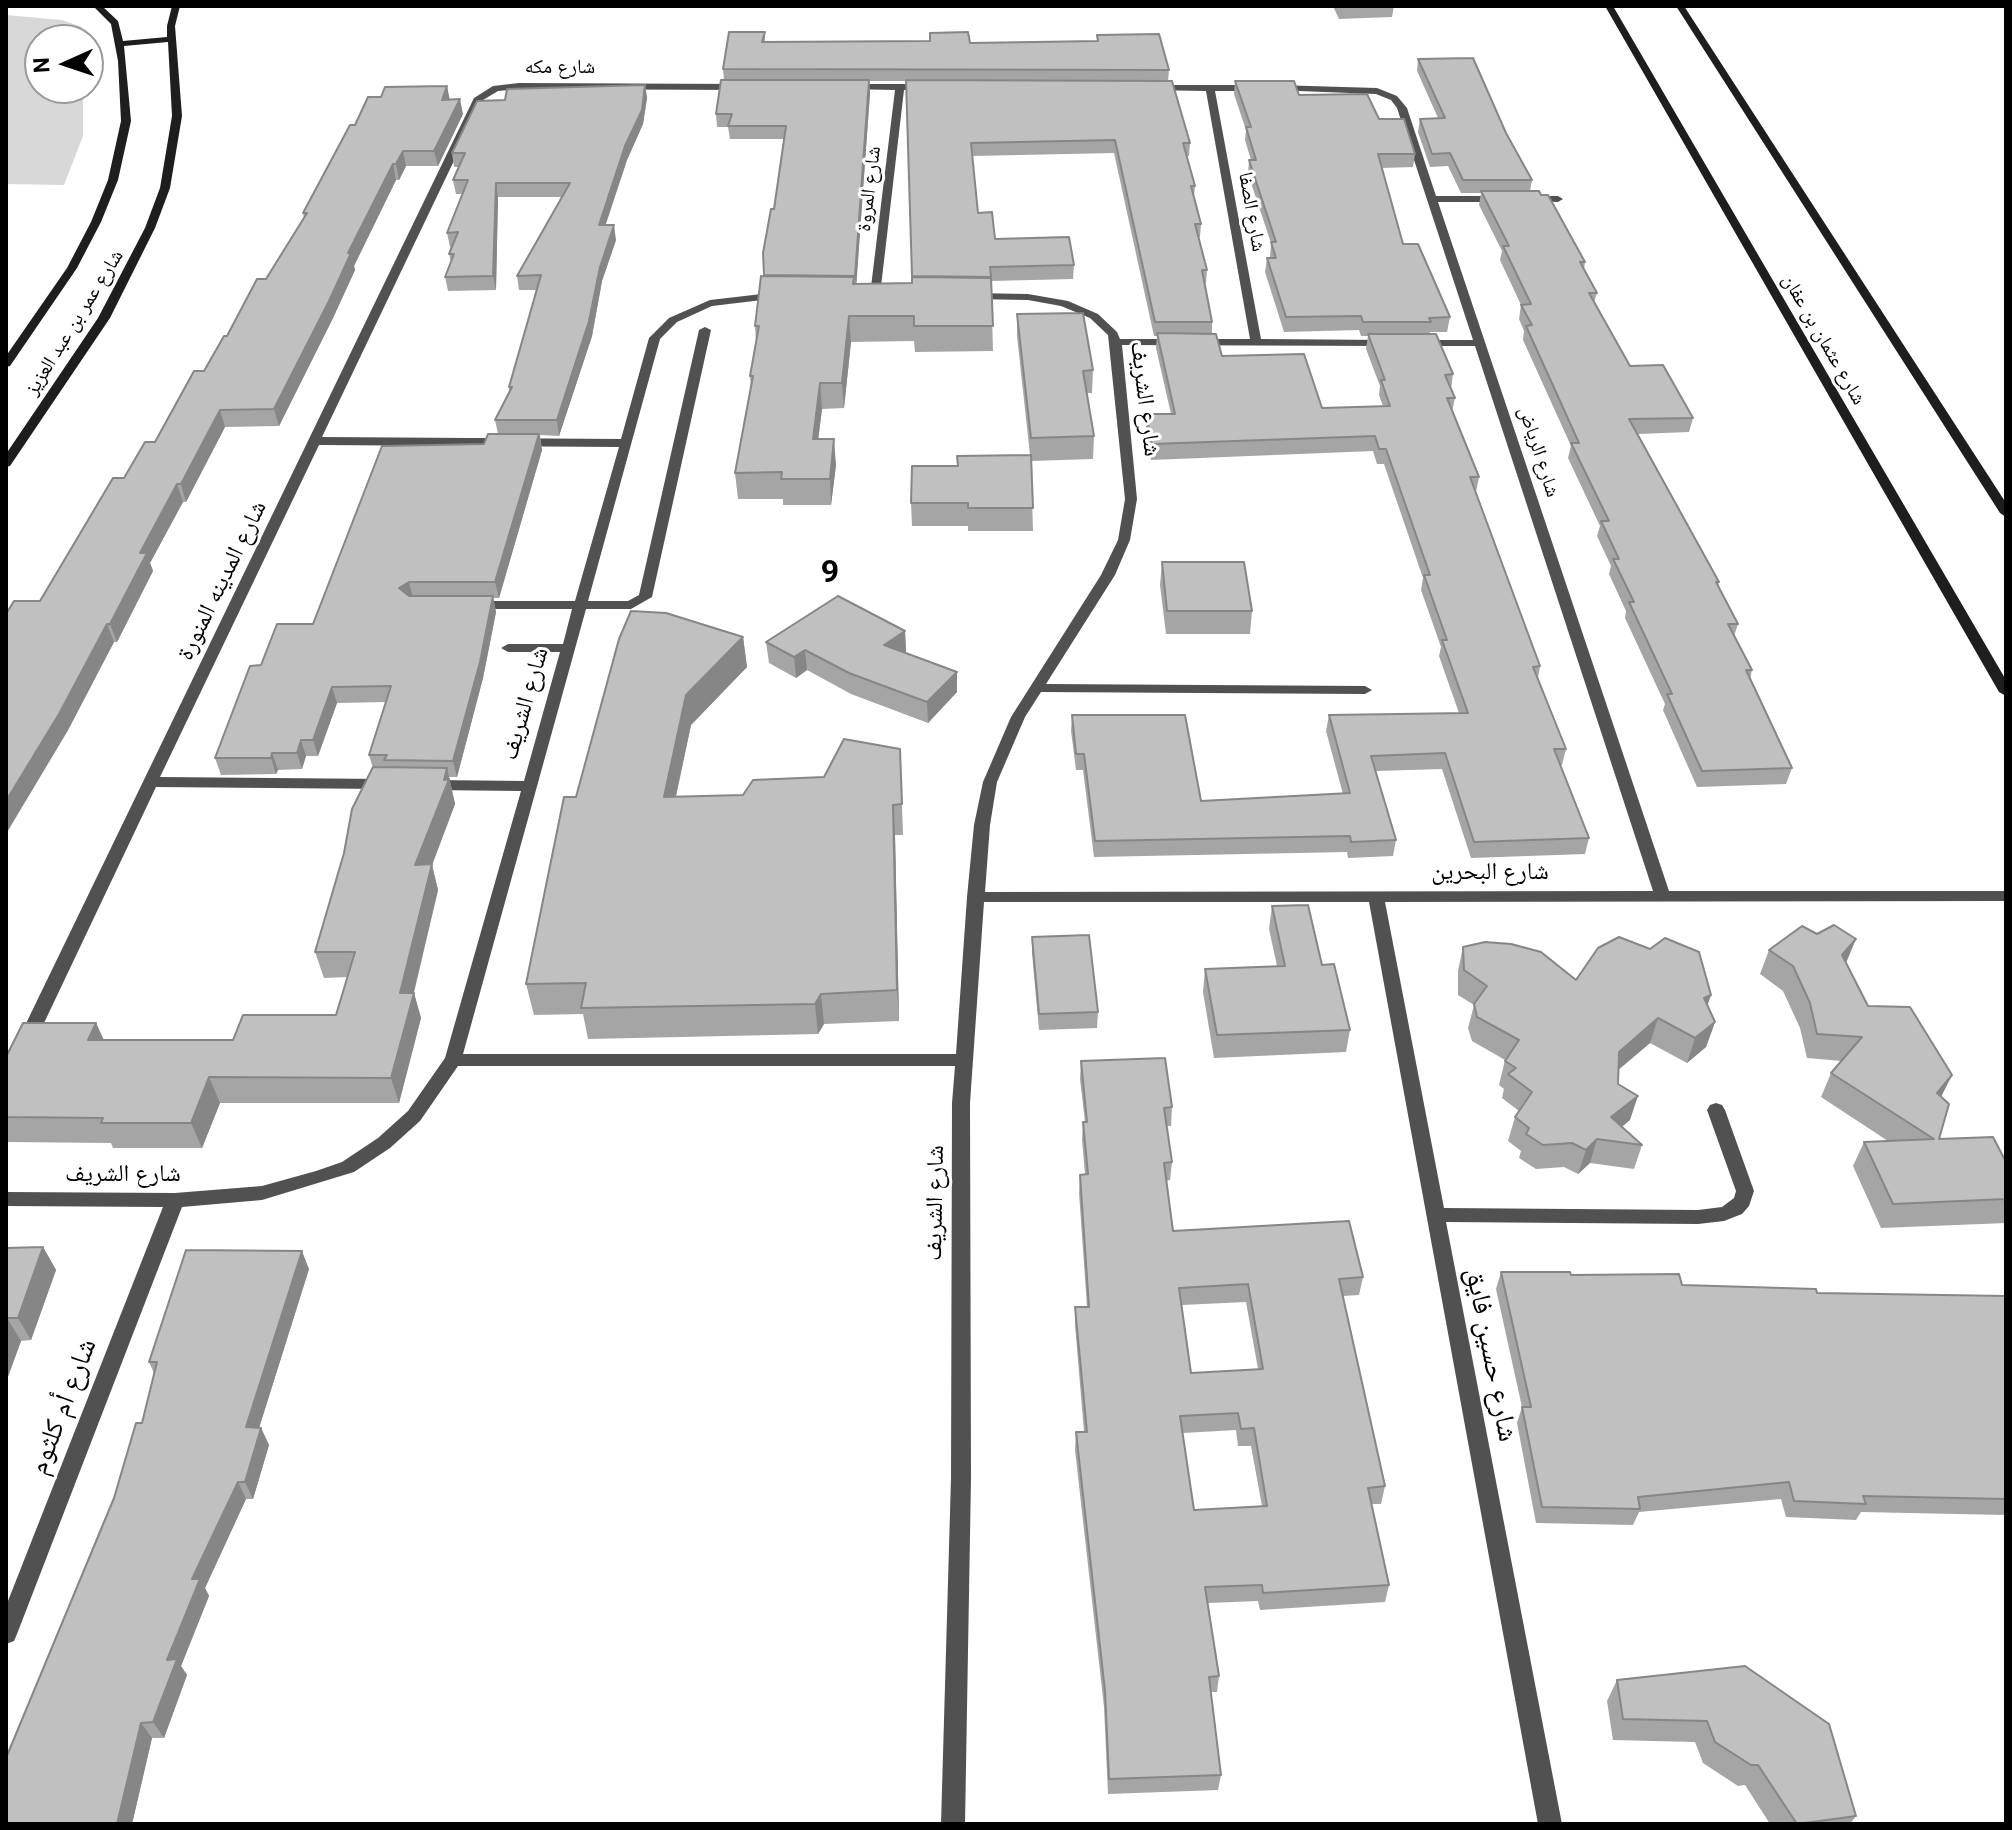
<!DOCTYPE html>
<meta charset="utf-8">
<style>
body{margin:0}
#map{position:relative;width:2012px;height:1830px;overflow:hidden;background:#fff;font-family:Roboto,sans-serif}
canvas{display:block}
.frame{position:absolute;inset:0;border:8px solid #000;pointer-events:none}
.north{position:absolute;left:24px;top:24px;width:80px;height:80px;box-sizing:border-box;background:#fff;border:2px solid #999;border-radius:50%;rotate:267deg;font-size:22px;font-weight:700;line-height:32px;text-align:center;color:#000}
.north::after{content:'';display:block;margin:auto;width:28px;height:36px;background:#000;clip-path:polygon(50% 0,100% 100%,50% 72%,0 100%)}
</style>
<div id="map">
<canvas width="2012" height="1830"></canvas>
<div class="frame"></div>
<div class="north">N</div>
</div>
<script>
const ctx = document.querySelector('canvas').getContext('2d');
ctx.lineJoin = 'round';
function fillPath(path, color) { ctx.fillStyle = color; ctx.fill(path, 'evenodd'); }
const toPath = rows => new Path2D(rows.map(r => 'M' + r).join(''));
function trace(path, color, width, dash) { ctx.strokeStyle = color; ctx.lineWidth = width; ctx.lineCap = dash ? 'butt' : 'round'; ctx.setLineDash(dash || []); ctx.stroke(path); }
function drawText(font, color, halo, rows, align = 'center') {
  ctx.font = font + ' Roboto,"Noto Naskh Arabic",sans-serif'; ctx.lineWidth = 6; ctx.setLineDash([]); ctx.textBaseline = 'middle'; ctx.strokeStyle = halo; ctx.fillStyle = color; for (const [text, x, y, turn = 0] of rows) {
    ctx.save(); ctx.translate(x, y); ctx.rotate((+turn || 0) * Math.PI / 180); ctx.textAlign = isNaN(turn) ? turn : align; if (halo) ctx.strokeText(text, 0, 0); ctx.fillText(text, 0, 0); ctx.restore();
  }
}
fillPath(toPath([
 [6,15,62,20,82,27,83,40,40,40,40,88,83,88,83,136,64,185,6,184]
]), '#d8d8d8');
fillPath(toPath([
 [519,83,741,84,746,87,741,90,519,89,498,91,483,100,322,437,621,439,649,338,669,318,710,300,779,292,784,295,779,298,712,306,677,322,660,339,588,601,628,601,639,595,699,330,705,327,711,330,652,597,631,609,586,609,463,1054,956,1054,967,897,974,825,983,782,1011,717,1101,575,1118,540,1125,499,1108,335,1090,318,1061,306,1028,300,971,299,966,296,971,293,1028,294,1068,301,1098,314,1117,332,1120,339,1250,339,1206,91,1149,90,1149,86,1152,85,1253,85,1258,88,1253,91,1215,91,1261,339,1387,340,1393,343,1387,346,1122,345,1137,499,1130,540,1115,575,1046,684,1365,686,1372,690,1365,694,1041,692,1025,717,997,782,990,825,985,892,1653,891,1475,346,1418,346,1412,343,1418,340,1473,340,1397,108,1391,100,1376,94,1273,90,1273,86,1276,85,1377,88,1397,96,1407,108,1436,196,1499,196,1504,199,1499,202,1438,202,1669,891,2006,891,2006,901,1385,902,1444,1208,1698,1210,1722,1207,1734,1198,1736,1191,1707,1110,1710,1105,1716,1103,1722,1105,1725,1110,1754,1191,1749,1206,1742,1214,1724,1221,1698,1224,1446,1222,1562,1824,1538,1824,1369,902,984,902,970,1103,971,1478,965,1824,941,1824,951,1478,952,1103,955,1066,458,1066,420,1121,390,1148,354,1172,262,1200,182,1207,17,1634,14,1641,6,1644,6,1606,163,1207,6,1206,6,1192,175,1193,262,1186,316,1171,342,1162,378,1138,408,1111,445,1058,521,791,432,790,425,785,432,780,524,781,560,652,508,652,501,648,508,644,563,644,572,609,475,609,468,605,475,601,575,601,619,447,319,445,160,777,385,779,392,784,385,789,156,787,35,1042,32,1046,26,1048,20,1046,17,1042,474,98,493,86,519,83],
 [848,84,925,84,930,87,925,90,904,90,880,295,875,298,870,295,895,90,845,89,843,87,848,84],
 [1530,196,1558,196,1563,199,1558,202,1526,201,1526,197,1530,196]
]), '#515151');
fillPath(toPath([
 [93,6,102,6,118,21,123,41,167,37,167,26,172,6,180,6,175,26,182,116,170,188,155,228,110,318,10,466,6,467,6,454,98,318,145,228,160,188,172,116,168,42,124,46,131,121,118,180,101,222,77,268,10,366,6,367,6,356,67,268,91,222,108,180,121,121,118,61,111,24,93,6],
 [1605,6,1613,6,2006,680,2006,696,1999,692,1605,6],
 [1676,6,1684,6,2006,503,2006,517,2000,513,1676,6]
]), '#1e1e1e');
fillPath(toPath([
 [1333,6,1394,6,1392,17,1339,19],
 [765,32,765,42,970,43,1097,41,1097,35,1169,70,1168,81,1190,143,1189,156,1186,156,1195,186,1194,196,1201,224,1200,237,1199,237,1207,270,1206,283,1204,284,1212,322,1212,334,1222,356,1322,408,1383,406,1379,395,1380,386,1366,349,1368,336,1361,336,1359,330,1284,332,1265,272,1267,258,1270,258,1271,243,1248,174,1249,160,1251,160,1245,140,1246,130,1234,94,1235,81,1299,95,1379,119,1415,154,1413,167,1382,168,1403,244,1450,317,1447,332,1430,332,1429,334,1453,374,1451,389,1455,398,1452,412,1479,477,1476,492,1540,666,1538,678,1566,749,1562,765,1560,765,1589,838,1585,854,1471,858,1442,769,1376,771,1396,840,1393,856,1348,858,1347,852,1094,857,1083,770,1076,770,1071,731,1072,715,1201,801,1343,794,1326,731,1329,715,1459,713,1439,656,1441,647,1421,590,1423,578,1384,464,1377,464,1373,451,1151,460,1146,430,1146,414,1171,414,1156,348,1157,336,1154,336,1114,153,972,156,978,213,995,239,1074,265,1073,279,991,281,993,351,915,352,914,341,851,342,844,408,822,409,818,439,836,465,831,505,783,505,783,499,738,499,735,473,751,387,750,376,756,342,755,326,764,276,763,253,774,209,784,139,730,139,728,127,717,127,716,114,724,80,723,69],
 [869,81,906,81,912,283,856,284,870,93],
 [1418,59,1506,133,1532,180,1530,191,1585,262,1584,269,1597,293,1594,302,1630,366,1693,418,1689,432,1638,434,1719,582,1718,586,1738,624,1734,636,1752,670,1750,679,1792,768,1786,784,1697,787,1663,710,1665,704,1625,618,1626,611,1609,574,1611,566,1597,536,1600,526,1568,458,1571,446,1523,340,1524,331,1519,319,1521,305,1500,260,1502,251,1479,205,1481,193,1461,193,1448,166,1430,167,1418,132,1420,119,1438,118,1417,71],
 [645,85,647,98,643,124,627,160,605,225,616,240,602,281,592,336,559,436,540,435,542,450,499,598,493,598,496,612,483,678,457,777,449,777,455,804,432,865,438,890,414,993,421,1018,399,1103,220,1103,202,1148,113,1148,111,1143,6,1142,6,1057,96,1023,104,1040,233,1040,336,1015,348,977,324,978,315,952,373,768,369,755,386,702,337,703,318,756,306,756,302,769,278,770,276,774,221,775,215,758,261,665,313,624,484,444,498,434,495,420,509,391,509,387,536,290,519,290,517,276,562,197,498,197,496,290,448,291,445,277,451,262,449,254,452,247,450,247,447,233,462,194,456,194,453,180,459,167,454,167,452,153,505,100],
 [447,86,449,100,463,114,438,166,406,166,399,180,396,180,354,266,355,270,333,318,279,426,225,427,186,502,183,502,150,563,153,571,117,642,114,642,67,732,40,601,124,478,155,442,266,279,304,218,303,213,355,125,381,97],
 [1017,314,1093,370,1092,393,1087,393,1094,436,1093,459,1031,461,1033,531,968,531,968,526,912,526,911,503,958,466,1030,455,1017,336],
 [1162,562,1252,611,1250,634,1166,634,1160,585],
 [905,631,906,652,905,653,957,672,957,692,928,723,851,694,807,670,796,678,769,663,766,642],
 [743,637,747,667,691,725,676,797,743,795,824,777,900,749,903,835,895,835,899,1021,824,1024,818,1034,588,1039,583,1014,534,1015,526,984],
 [1272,906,1322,965,1350,1030,1346,1052,1214,1058,1203,992,1205,969,1277,966,1269,929],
 [1032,937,1098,1012,1097,1028,1039,1030,1032,953],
 [1463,947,1576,980,1707,1006,1715,1022,1706,1047,1687,1063,1650,1043,1618,1070,1618,1084,1630,1120,1622,1127,1642,1145,1634,1169,1590,1163,1578,1174,1564,1167,1536,1169,1519,1158,1521,1151,1508,1141,1515,1117,1519,1111,1502,1098,1504,1089,1499,1085,1505,1060,1472,1041,1468,1028,1474,1005,1458,995,1458,971],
 [1769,950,1846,963,1868,1006,1952,1075,1941,1096,1939,1139,2006,1162,2006,1223,1881,1228,1853,1166,1864,1142,1888,1141,1821,1097,1831,1073,1842,1061,1807,1058,1800,1028,1783,991,1760,974],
 [1081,1061,1172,1107,1171,1126,1166,1126,1172,1162,1170,1180,1166,1181,1173,1231,1363,1277,1359,1295,1343,1296,1385,1486,1381,1504,1371,1504,1389,1585,1385,1602,1260,1610,1258,1601,1208,1603,1219,1676,1217,1692,1211,1692,1221,1775,1218,1790,1108,1794,1104,1707,1075,1450,1076,1432,1084,1432,1075,1325,1075,1307,1087,1307,1079,1193,1080,1175,1085,1174,1082,1140,1083,1122,1085,1122,1080,1079],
 [1246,1302,1258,1369,1191,1373,1182,1305],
 [1236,1430,1238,1446,1251,1446,1262,1506,1194,1510,1183,1433],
 [43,1247,56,1270,31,1340,21,1341,6,1382,6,1248],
 [309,1269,259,1428,261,1428,269,1445,253,1499,246,1499,205,1588,209,1596,181,1666,187,1675,164,1738,152,1738,132,1824,6,1824,114,1498,142,1423,154,1373,149,1362],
 [1501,1272,1571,1275,1682,1285,1817,1293,2006,1296,2006,1515,1861,1512,1856,1520,1786,1517,1781,1499,1639,1512,1633,1525,1536,1523,1517,1423,1522,1407,1496,1289],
 [1745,1666,1856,1816,1850,1824,1770,1824,1745,1785,1738,1786,1703,1763,1695,1742,1613,1740,1607,1701,1617,1680]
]), '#a5a5a5');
fillPath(toPath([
 [869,80,870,93,856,290,855,276],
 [645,85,647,98,643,124,627,160,601,239,599,225],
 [447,86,450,101,442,100],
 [460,99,463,114,438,166,434,151],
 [403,151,406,166,399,180,396,164],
 [393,164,396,180,354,266,355,270,333,318,279,426,274,409,348,253],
 [496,183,498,197,496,290,493,276],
 [614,225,616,240,602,281,592,336,559,436,557,420,600,267],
 [849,316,851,342,844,408,842,383],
 [820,383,822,409,815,465,813,439],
 [220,410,225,427,186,502,181,484],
 [539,434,542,450,499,598,495,582],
 [834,439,836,465,831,505,830,479],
 [177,484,183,502,150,563,153,571,117,642,110,624,140,553],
 [409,582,413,598,403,604,399,588],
 [493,596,496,612,483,678,457,777,453,761],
 [107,624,114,642,67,732,6,834,6,801],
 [905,631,906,652,885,666,884,645],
 [743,637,747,667,691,725,669,827,664,797,686,695],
 [805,650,807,670,796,678,794,657],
 [957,672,957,692,928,723,927,702],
 [332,687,337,703,318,756,313,740],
 [301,740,306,756,302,769,297,753],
 [272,753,278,770,276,774,271,758],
 [447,768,455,804,432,865,438,890,412,999,414,993,421,1018,399,1103,391,1078,415,865],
 [893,805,895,835,899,1021,897,990],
 [1856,939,1846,963,1842,955],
 [821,994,824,1024,818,1034,815,1004],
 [1711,995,1703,1019,1704,998],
 [1658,1018,1650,1043,1611,1076,1619,1052],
 [1715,1022,1706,1047,1687,1063,1695,1038],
 [96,1023,107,1048,88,1040],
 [1952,1075,1940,1099,1937,1093],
 [209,1077,220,1103,202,1148,191,1123],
 [1638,1096,1630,1120,1603,1141,1611,1117],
 [1597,1139,1590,1163,1578,1174,1586,1150],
 [43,1247,56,1270,31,1340,18,1318],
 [302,1251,309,1269,254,1444,246,1427],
 [7,1318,21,1341,6,1382,6,1321],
 [261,1428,269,1445,253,1499,245,1482],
 [238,1482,246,1499,205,1588,209,1596,181,1666,187,1675,164,1738,153,1722,167,1660,192,1579],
 [141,1723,152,1738,132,1824,117,1824]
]), '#868686');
const building = toPath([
 [729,32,765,32,762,42,930,41,930,33,968,32,970,43,1098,41,1097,35,1159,34,1169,70,723,69,729,32],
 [1473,58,1506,133,1532,180,1463,180,1450,153,1432,154,1420,119,1445,118,1418,59,1473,58],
 [721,80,869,80,855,276,764,275,763,253,771,209,774,209,786,126,728,126,732,114,716,114,721,80],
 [906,80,1172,81,1190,143,1183,143,1195,186,1191,186,1201,224,1195,224,1207,270,1202,270,1212,322,1155,322,1115,140,971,143,978,213,992,212,995,239,1069,237,1074,265,990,267,991,277,912,276,906,80],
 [1235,81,1294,81,1299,95,1367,94,1379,119,1404,119,1415,154,1378,154,1403,244,1418,244,1450,317,1429,318,1431,322,1363,322,1361,316,1286,317,1267,258,1276,258,1271,242,1276,242,1249,160,1256,160,1246,127,1251,127,1235,81],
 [645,85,642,110,625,146,599,225,614,225,600,267,589,321,557,420,495,420,512,387,509,387,541,275,517,276,570,183,496,183,493,276,445,277,454,254,449,254,458,232,447,233,468,180,453,180,465,153,452,153,477,101,505,100,507,89,645,85],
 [447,86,442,100,460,99,434,151,403,151,396,164,393,164,348,253,351,253,329,301,274,409,220,410,181,484,177,484,140,553,147,553,110,624,107,624,59,714,6,801,6,614,14,601,40,601,113,478,124,478,145,442,155,442,194,371,204,371,224,336,227,336,257,279,266,279,307,213,303,213,350,125,355,125,368,97,381,97,385,87,447,86],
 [1481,191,1539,191,1541,195,1548,195,1585,262,1580,262,1597,293,1589,293,1630,366,1663,365,1693,418,1629,419,1719,582,1716,582,1738,624,1728,624,1752,670,1746,670,1792,768,1702,771,1667,694,1672,694,1629,602,1634,602,1613,559,1619,559,1601,521,1609,521,1571,443,1579,443,1526,326,1532,325,1521,305,1531,304,1503,246,1509,246,1481,191],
 [761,276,854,277,853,284,912,283,912,277,991,278,993,326,914,326,914,316,849,316,842,383,820,383,813,439,834,439,830,479,781,479,782,472,735,473,753,376,750,376,759,326,755,326,761,276],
 [1083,313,1093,370,1083,371,1094,436,1031,438,1017,314,1083,313],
 [1157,333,1216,334,1222,356,1304,354,1322,408,1390,406,1381,380,1385,380,1368,334,1436,334,1453,374,1445,375,1455,398,1447,398,1479,477,1470,477,1540,666,1533,667,1566,749,1554,749,1589,838,1474,842,1445,753,1371,756,1396,840,1351,842,1350,836,1095,841,1084,754,1076,754,1072,715,1185,715,1201,801,1350,793,1329,715,1468,713,1442,640,1447,640,1424,575,1430,575,1386,449,1379,449,1375,436,1152,444,1146,414,1175,414,1157,333],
 [488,434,539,434,495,582,409,582,399,588,409,596,493,596,480,662,453,761,384,760,387,755,369,755,391,686,332,687,313,740,301,740,297,753,272,753,271,758,215,758,250,666,261,665,277,624,313,624,382,446,484,444,488,434],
 [1031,455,1033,508,968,508,968,503,911,503,912,466,958,466,957,456,1031,455],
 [1162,562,1244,562,1252,611,1167,611,1162,562],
 [838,596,905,631,884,645,957,672,927,702,849,673,805,650,794,657,766,642,838,596],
 [631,611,666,613,743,637,686,695,664,797,743,795,753,780,824,777,844,739,900,749,902,804,893,805,897,990,821,994,815,1004,581,1008,586,983,526,984,564,797,576,797,619,639,631,611],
 [373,767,447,768,444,780,449,779,415,865,432,864,400,993,414,993,391,1078,209,1077,191,1123,101,1123,103,1118,6,1117,6,1057,23,1023,96,1023,88,1040,233,1040,243,1015,336,1015,355,952,315,952,344,853,352,809,373,767],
 [1308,905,1322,965,1334,964,1350,1030,1217,1035,1205,969,1285,966,1272,906,1308,905],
 [1834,925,1856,939,1842,955,1868,1006,1910,1007,1952,1075,1937,1093,1949,1104,1939,1139,1993,1137,2006,1162,2006,1199,1893,1204,1864,1142,1934,1139,1831,1073,1862,1037,1817,1034,1810,1003,1793,966,1769,950,1802,926,1817,934,1834,925],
 [1089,935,1098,1012,1039,1014,1032,937,1089,935],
 [1619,937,1650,949,1665,938,1699,952,1711,995,1704,998,1715,1022,1695,1038,1658,1018,1619,1052,1618,1084,1638,1096,1611,1117,1642,1145,1597,1139,1586,1150,1572,1143,1543,1145,1526,1134,1529,1128,1515,1117,1532,1092,1508,1074,1516,1068,1505,1061,1519,1040,1477,1017,1474,1004,1487,986,1464,970,1463,947,1485,942,1511,944,1541,952,1576,980,1598,948,1619,937],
 [1165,1058,1172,1107,1164,1108,1172,1162,1164,1163,1173,1231,1349,1221,1363,1277,1339,1279,1385,1486,1368,1488,1389,1585,1263,1593,1262,1585,1205,1587,1219,1676,1209,1677,1221,1775,1109,1779,1105,1691,1076,1432,1087,1432,1075,1307,1089,1307,1080,1175,1088,1174,1083,1122,1087,1122,1081,1061,1165,1058],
 [1248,1284,1263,1369,1191,1373,1179,1288,1248,1284],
 [1238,1413,1241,1429,1254,1428,1267,1506,1194,1510,1180,1416,1238,1413],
 [43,1247,18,1318,7,1318,6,1321,6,1248,43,1247],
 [186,1250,302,1251,246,1427,261,1428,245,1482,238,1482,192,1579,200,1579,167,1660,177,1659,153,1722,141,1723,117,1824,6,1824,6,1758,114,1498,136,1423,142,1423,157,1362,149,1362,186,1250],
 [1501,1272,1570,1272,1571,1275,1679,1274,1682,1285,1816,1289,1817,1293,2006,1296,2006,1499,1863,1496,1866,1504,1794,1501,1789,1482,1638,1497,1640,1509,1542,1507,1522,1407,1531,1407,1501,1272],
 [1745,1666,1829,1724,1856,1816,1797,1824,1758,1765,1751,1765,1715,1742,1707,1721,1623,1719,1617,1680,1745,1666]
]);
fillPath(building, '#c0c0c0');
trace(building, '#868686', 2);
drawText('20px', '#000', '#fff', [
 ["شارع مكه",560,68],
 ["شارع المروة",870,189,-83],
 ["شارع الصفا",1251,212,80],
 ["شارع عمر بن عبد العزيز",75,323,-58],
 ["شارع عثمان بن عفان",1823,340,60],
 ["شارع الرياض",1538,452,72]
]);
drawText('24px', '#000', '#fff', [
 ["شارع الشريف",1144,399,83],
 ["شارع المدينه المنورة",223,581,-64],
 ["شارع الشريف",526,704,-74],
 ["شارع البحرين",1490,873],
 ["شارع الشريف",123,1175],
 ["شارع الشريف",936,1203,-89]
]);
drawText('28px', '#000', '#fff', [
 ["شارع حسين فايق",1490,1355,79],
 ["شارع أم كلثوم",64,1407,-69]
]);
ctx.letterSpacing = '2px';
drawText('bold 32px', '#000', '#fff', [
 ["9",831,574]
]);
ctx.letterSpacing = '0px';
</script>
